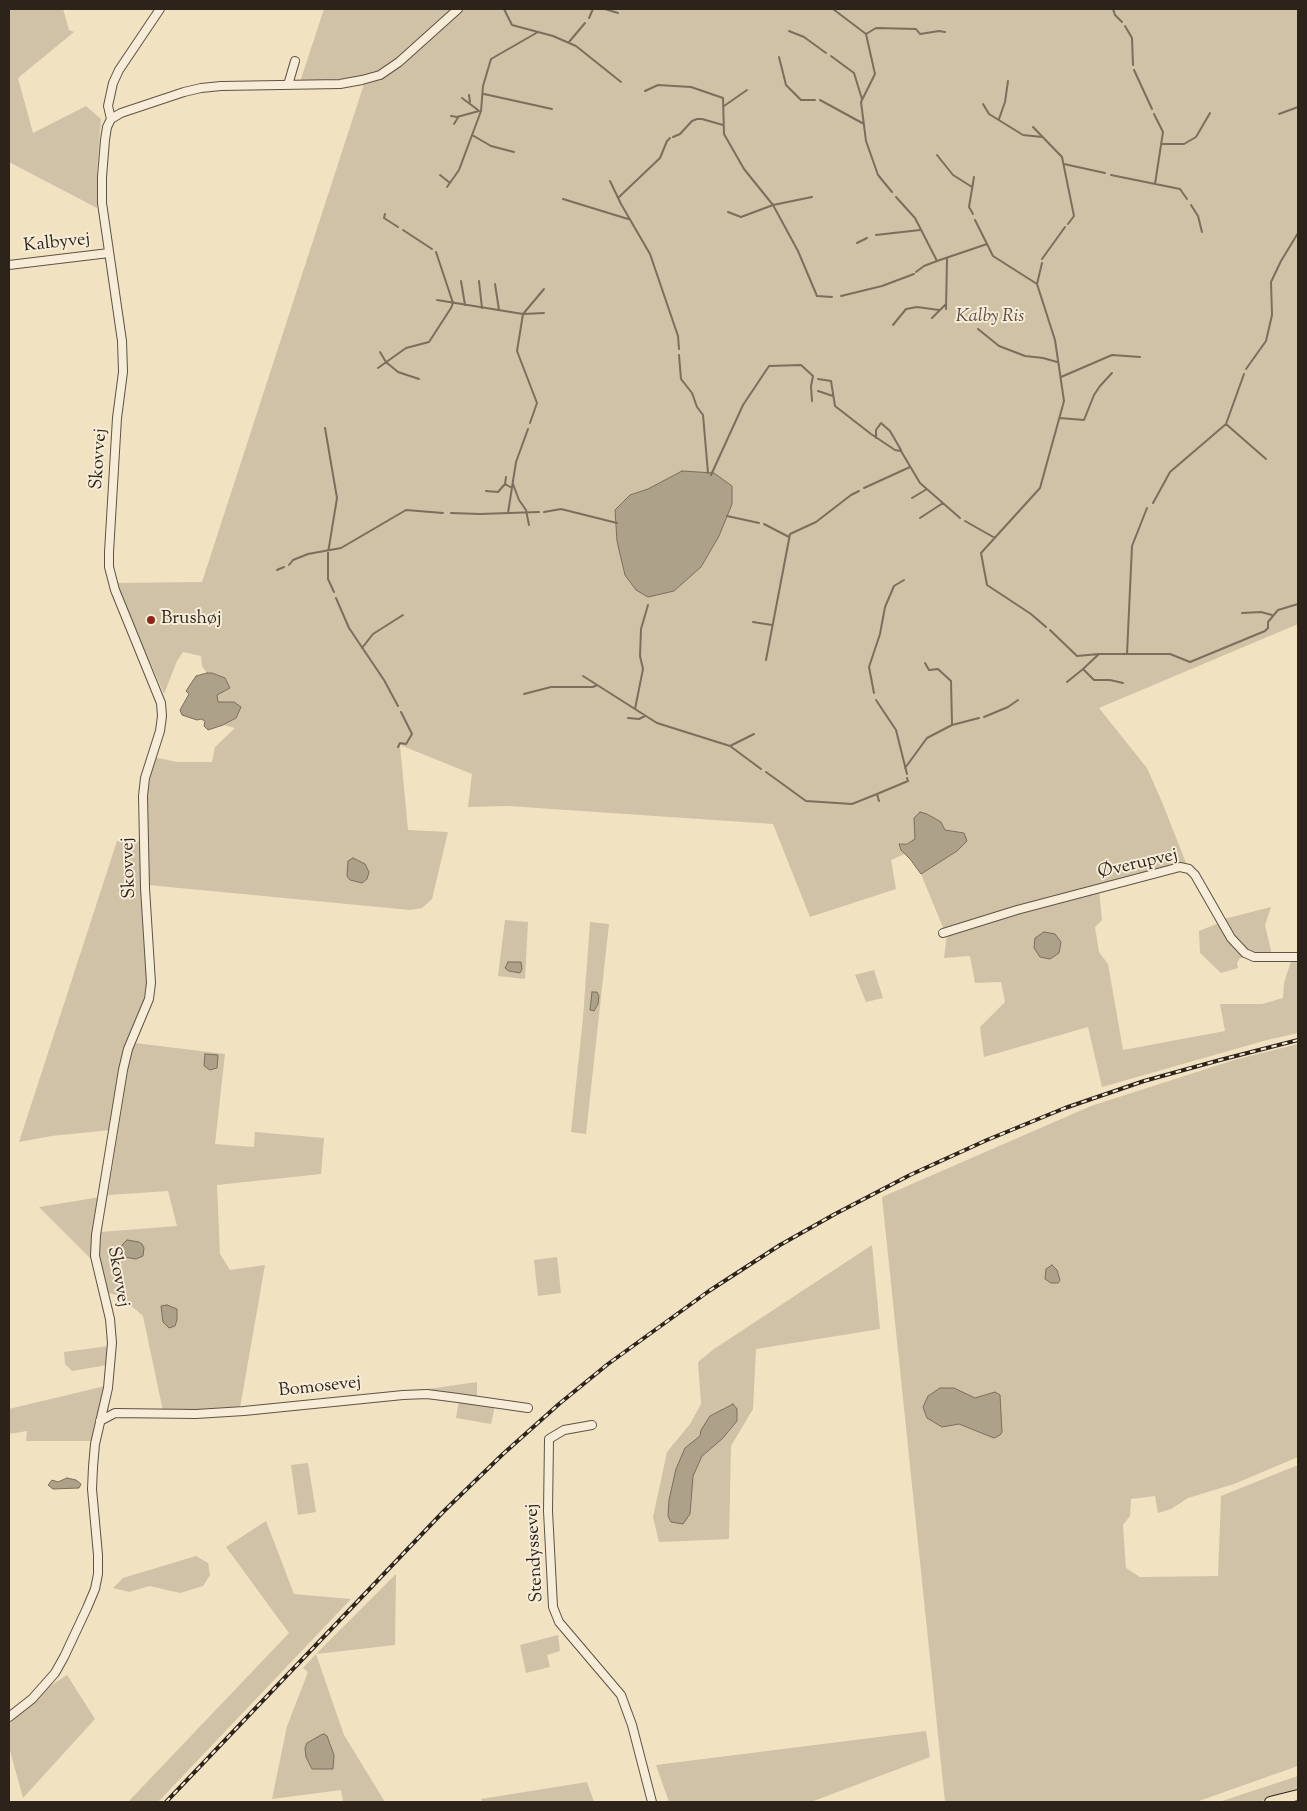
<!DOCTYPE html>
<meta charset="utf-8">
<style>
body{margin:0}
#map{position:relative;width:1307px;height:1811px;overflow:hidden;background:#f1e2c2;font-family:"Sorts Mill Goudy",serif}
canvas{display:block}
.frame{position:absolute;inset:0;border:10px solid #2d231b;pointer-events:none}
</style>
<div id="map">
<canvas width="1307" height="1811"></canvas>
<div class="frame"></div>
</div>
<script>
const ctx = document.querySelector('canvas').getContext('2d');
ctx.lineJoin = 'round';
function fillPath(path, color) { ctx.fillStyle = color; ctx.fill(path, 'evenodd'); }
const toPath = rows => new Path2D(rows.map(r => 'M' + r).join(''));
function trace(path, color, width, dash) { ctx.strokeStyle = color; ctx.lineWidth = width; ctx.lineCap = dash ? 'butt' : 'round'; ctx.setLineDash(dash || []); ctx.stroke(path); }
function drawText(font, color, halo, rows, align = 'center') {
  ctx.font = font + ' "Sorts Mill Goudy",serif'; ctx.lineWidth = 4; ctx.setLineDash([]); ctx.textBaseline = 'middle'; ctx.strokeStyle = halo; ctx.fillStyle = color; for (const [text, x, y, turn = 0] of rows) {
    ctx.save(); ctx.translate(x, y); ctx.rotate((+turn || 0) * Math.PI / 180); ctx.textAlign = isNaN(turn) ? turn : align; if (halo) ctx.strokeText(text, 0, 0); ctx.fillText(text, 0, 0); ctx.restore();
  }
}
fillPath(toPath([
 [9,9,63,9,69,30,74,32,18,78,33,133,86,106,101,119,97,170,97,208,9,162],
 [324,9,1298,9,1298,624,1099,708,1147,768,1162,802,1186,863,944,930,921,874,957,851,964,833,945,830,941,822,927,814,914,825,916,839,913,842,899,844,901,850,905,854,891,860,896,889,810,917,773,824,508,806,468,807,472,774,400,745,408,830,448,832,432,899,422,908,410,910,148,885,146,794,154,757,177,762,212,762,215,747,235,728,223,725,236,718,234,702,218,703,212,673,207,673,202,666,201,656,183,652,177,661,164,694,115,583,202,582,364,84,361,78,300,82],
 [682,471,615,510,630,495,648,489],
 [117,841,141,841,147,999,126,1048,111,1130,51,1136,19,1142],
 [1099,890,1102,920,1095,927,1099,952,1108,964,1123,1050,1225,1031,1220,1004,1262,1004,1283,998,1284,983,1291,961,1298,961,1298,1033,1267,1040,1102,1087,1088,1027,984,1057,980,1027,1005,1002,1001,982,975,983,970,956,944,958,947,934],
 [1271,907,1265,925,1272,955,1255,954,1245,950,1240,945,1224,919],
 [505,920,528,922,525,979,498,976],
 [590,922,609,924,586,1134,571,1132,583,1018],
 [1219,923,1229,940,1245,957,1240,958,1237,963,1238,968,1221,973,1200,953,1199,931],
 [874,970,883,998,866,1002,855,975],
 [135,1043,225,1054,215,1144,254,1147,255,1132,324,1138,321,1174,217,1185,220,1254,230,1270,265,1265,240,1408,198,1411,163,1411,143,1316,120,1296,105,1292,98,1255,101,1232,177,1226,168,1191,108,1195,131,1050],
 [1298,1044,1298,1457,1234,1484,1188,1498,1171,1509,1158,1513,1155,1496,1131,1499,1130,1516,1123,1525,1126,1568,1140,1577,1218,1576,1221,1496,1298,1465,1298,1766,1196,1802,945,1802,882,1197,1091,1106,1234,1060],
 [100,1197,93,1261,39,1207],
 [872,1245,880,1329,756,1349,753,1409,731,1446,729,1539,659,1542,653,1517,667,1452,690,1424,701,1404,698,1362,714,1349],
 [557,1257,561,1293,538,1296,534,1260],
 [109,1346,107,1365,72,1371,65,1364,64,1352],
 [477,1382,477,1399,393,1394],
 [105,1386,94,1441,26,1441,27,1431,9,1434,9,1409],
 [459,1400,495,1406,491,1424,456,1418],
 [308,1463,316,1512,298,1515,291,1465],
 [266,1521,294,1594,351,1599,158,1802,128,1802,289,1633,226,1547],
 [196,1556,208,1563,210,1575,203,1586,180,1593,150,1586,129,1592,113,1588,123,1578],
 [396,1574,395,1645,316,1654,344,1735,385,1802,343,1802,341,1790,272,1799,287,1726,308,1672,303,1668,316,1654],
 [558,1635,560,1651,547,1655,550,1667,526,1673,520,1645],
 [67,1675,95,1719,23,1798,9,1747,9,1721,35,1701,50,1686],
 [926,1731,930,1757,811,1802,669,1802,656,1765],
 [1298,1776,1298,1791,1258,1802,1219,1802],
 [587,1782,594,1802,482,1802,481,1799]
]), '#d0c2a6');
const water = toPath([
 [682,471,714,473,732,486,732,504,719,536,701,567,674,591,648,597,636,590,625,575,617,541,615,510,630,495,648,489,682,471],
 [207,673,212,673,225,678,230,688,217,695,218,702,234,702,241,707,236,718,223,725,208,730,204,726,205,721,201,719,197,720,182,715,180,710,189,694,186,691,196,676,207,673],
 [920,812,927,814,941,822,945,830,964,833,967,841,957,851,921,874,910,859,901,850,899,844,907,844,915,839,914,818,920,812],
 [353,858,365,864,369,872,367,879,362,883,350,880,347,876,348,861,353,858],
 [1044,932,1055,934,1061,942,1059,953,1050,959,1040,957,1034,948,1035,938,1044,932],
 [508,962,521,962,522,969,520,973,509,971,505,968,508,962],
 [592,992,597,992,599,996,598,1004,594,1011,590,1010,592,992],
 [205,1054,218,1055,217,1068,210,1070,204,1066,205,1054],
 [127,1240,139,1242,142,1244,144,1248,143,1256,136,1259,124,1257,121,1252,122,1245,127,1240],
 [1052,1265,1057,1270,1060,1280,1058,1283,1051,1283,1045,1279,1046,1269,1052,1265],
 [167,1305,177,1309,177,1320,175,1326,169,1328,163,1322,161,1306,167,1305],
 [940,1388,954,1388,975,1398,995,1392,1000,1395,1002,1432,1000,1435,994,1438,959,1424,942,1427,927,1418,923,1407,928,1396,940,1388],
 [733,1404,737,1409,737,1421,722,1439,702,1456,693,1476,690,1514,683,1524,671,1522,668,1516,669,1500,676,1469,685,1448,700,1436,701,1430,710,1416,733,1404],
 [67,1478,76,1480,81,1484,79,1488,53,1489,48,1485,52,1480,58,1482,67,1478],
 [324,1734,327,1736,334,1755,333,1769,312,1769,306,1757,305,1748,307,1743,321,1735,324,1734]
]);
fillPath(water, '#aea189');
trace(water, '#7a6f5d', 1);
trace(toPath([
 [504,9,512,25,553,36,576,46,621,82],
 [605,9,618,13],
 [833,9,866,34,875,74,861,102,866,141,878,175,892,192],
 [1113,9,1115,15,1122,22],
 [589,18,593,9],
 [1125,26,1132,38,1133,65],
 [789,31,804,37,826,53],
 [866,34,876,28,916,29,920,34,939,31,945,32],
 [569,42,585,23],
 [831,56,854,73,862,99],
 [779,57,786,85,801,100,815,100],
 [1134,70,1152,109],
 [645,91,658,85,691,87,723,98,724,134,744,169,773,205,798,251,817,296,832,297],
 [484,94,552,109],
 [469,95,470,102],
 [462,98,478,110],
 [820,100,864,124],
 [983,104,989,114,1023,135,1042,137],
 [724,106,747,90],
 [1154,114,1163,132,1155,184],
 [1279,114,1298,107],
 [451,116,457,117,479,111],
 [999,119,1005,102,1008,81],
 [454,124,459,116],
 [1033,127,1062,157,1074,216,1068,224],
 [472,135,491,146,514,152],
 [673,137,680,134,692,121,697,119,702,119,723,125],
 [1161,144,1184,144,1196,137,1210,113],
 [937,155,953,175,972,187],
 [1064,164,1105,173],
 [440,175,450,183],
 [1111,175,1180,189,1187,199],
 [610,181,621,204,650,254,678,336,679,349],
 [447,187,459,170,481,111,483,86,491,59,538,32],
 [896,197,915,218,937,261],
 [618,198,660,158,667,141,670,138],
 [563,199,628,219],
 [1191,205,1198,216,1202,232],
 [728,212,741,217,773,205,812,197],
 [385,214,384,218,398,227],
 [973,214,969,207,974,177],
 [975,220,993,256,1037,284],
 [403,230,432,249],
 [876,235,920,230],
 [857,243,867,238],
 [1042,259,1065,227],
 [1042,263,1037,284,1055,340,1064,401,1040,488,981,553,987,585,1031,614,1046,627],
 [916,272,924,266,937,261,987,244],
 [461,281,465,305],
 [479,281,482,308],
 [495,284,499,310],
 [841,296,882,286,914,274],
 [437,300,523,314,544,313],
 [946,309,947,259],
 [932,318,946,304],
 [893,325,906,309,917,307,939,310],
 [978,329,999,346,1025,356,1043,358,1057,362],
 [380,352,386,362,398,372,419,379],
 [679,355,681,379,692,393,697,407,703,415,708,473],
 [378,368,406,348,429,342,451,308,453,303,436,252],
 [1246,369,1266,341,1272,315,1271,282,1281,261,1298,233],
 [1061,377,1112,355,1140,357],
 [818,379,831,381,835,406,871,434,895,450,901,451,920,483,960,518],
 [818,391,833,396],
 [1060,418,1084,420,1094,395,1100,386,1112,373],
 [530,423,537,403,517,351,523,314,544,289],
 [1226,424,1266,459],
 [325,428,337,498,328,553,328,579,334,592],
 [876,438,876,430,881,423,890,431,901,450],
 [711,475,743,405,769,366,801,365,813,376,811,386,812,401],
 [506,477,505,484,512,488],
 [513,484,519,500,526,510,529,525],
 [864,488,910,467],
 [486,491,498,492,505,484],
 [912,498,927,489],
 [1153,503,1170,472,1226,424,1244,374],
 [544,512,561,509,617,523],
 [451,513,480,514,539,512],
 [508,513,516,462,528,429],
 [727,516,759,523],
 [920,518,943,503],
 [965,521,995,538],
 [764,524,789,537],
 [289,565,293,560,308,554,341,548,406,510,443,513],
 [277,570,284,567],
 [336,598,349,628,384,680,398,706],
 [1242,613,1261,612,1272,615],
 [753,622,772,625],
 [1050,630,1077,656,1099,654,1170,654,1190,662,1265,631,1268,628,1268,622,1278,610,1298,604],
 [362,648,373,634,403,615],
 [1127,654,1132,546,1147,508],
 [766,660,790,534,816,522,851,495,859,491],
 [925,663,929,670,938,669,951,681,952,724],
 [1083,669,1094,680,1110,680,1123,683],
 [583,676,657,723,730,746,761,769],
 [1067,682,1083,669,1099,654],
 [874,693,869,667,880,634,885,607,894,586,904,580],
 [524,694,551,687,593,687,597,685],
 [876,700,896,730,907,774],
 [635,709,643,669,640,656,641,629,648,605],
 [984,717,1008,707,1018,700],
 [628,718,639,719,645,716],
 [730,746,754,734],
 [398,747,400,743,406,744,412,734,401,712],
 [905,768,927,738,952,725,979,718],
 [766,772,806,801,852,804,877,794],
 [879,801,877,794,908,781,907,778]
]), '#7a6f5d', 2);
const minor = toPath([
 [288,85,295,61],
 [111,119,121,113,184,92,201,88,221,86,340,84,362,80,380,75,399,62,458,9],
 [9,265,109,253],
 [943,933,1017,910,1180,867,1189,869,1195,875,1231,938,1245,953,1254,957,1298,957],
 [100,1421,115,1413,196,1414,244,1411,403,1395,427,1394,458,1398,528,1408],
 [592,1425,564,1430,549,1439,548,1511,553,1607,559,1622,621,1695,632,1725,652,1802],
 [9,1717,32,1699,55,1673,64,1657,87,1608,95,1589,98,1574,98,1555,92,1489,93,1467,95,1444,108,1388,112,1343,110,1319,95,1256,96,1235,123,1070,128,1049,149,999,151,983,145,888,143,796,145,778,160,731,162,716,161,703,115,590,109,567,109,552,117,418,123,372,122,341,102,203,102,177,105,140,107,127,111,119,108,106,113,83,119,70,160,9]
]);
const major = toPath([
 [1270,1802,1298,1795]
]);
trace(minor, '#5e5345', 10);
trace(major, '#2d231b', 12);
trace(minor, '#f6ecd7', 8);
trace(major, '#f1e2c2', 10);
const rail = toPath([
 [166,1802,443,1512,503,1454,559,1404,608,1364,709,1291,780,1245,835,1214,910,1175,987,1140,1065,1108,1144,1081,1220,1060,1298,1040]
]);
trace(rail, '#2d231b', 4);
trace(rail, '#f6ecd7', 2, [5.5]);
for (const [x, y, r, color] of [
 [151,620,5,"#8f2418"]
]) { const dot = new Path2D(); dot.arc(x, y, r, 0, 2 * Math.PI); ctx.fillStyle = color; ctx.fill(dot); trace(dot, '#f6ecd7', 2); }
drawText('18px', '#2d231b', '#f6ecd7', [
 ["Kalbyvej",57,244,-6],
 ["Skovvej",100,459,-86],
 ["Øverupvej",1138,865,-13],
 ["Skovvej",130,868,-92],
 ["Skovvej",117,1277,80],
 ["Bomosevej",320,1388,-6],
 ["Stendyssevej",536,1553,-93]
]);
drawText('italic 18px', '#564b3e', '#f6ecd7', [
 ["Kalby Ris",990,318]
]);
drawText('18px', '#2d231b', '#f6ecd7', [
 ["Brushøj",161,620]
], 'left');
</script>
